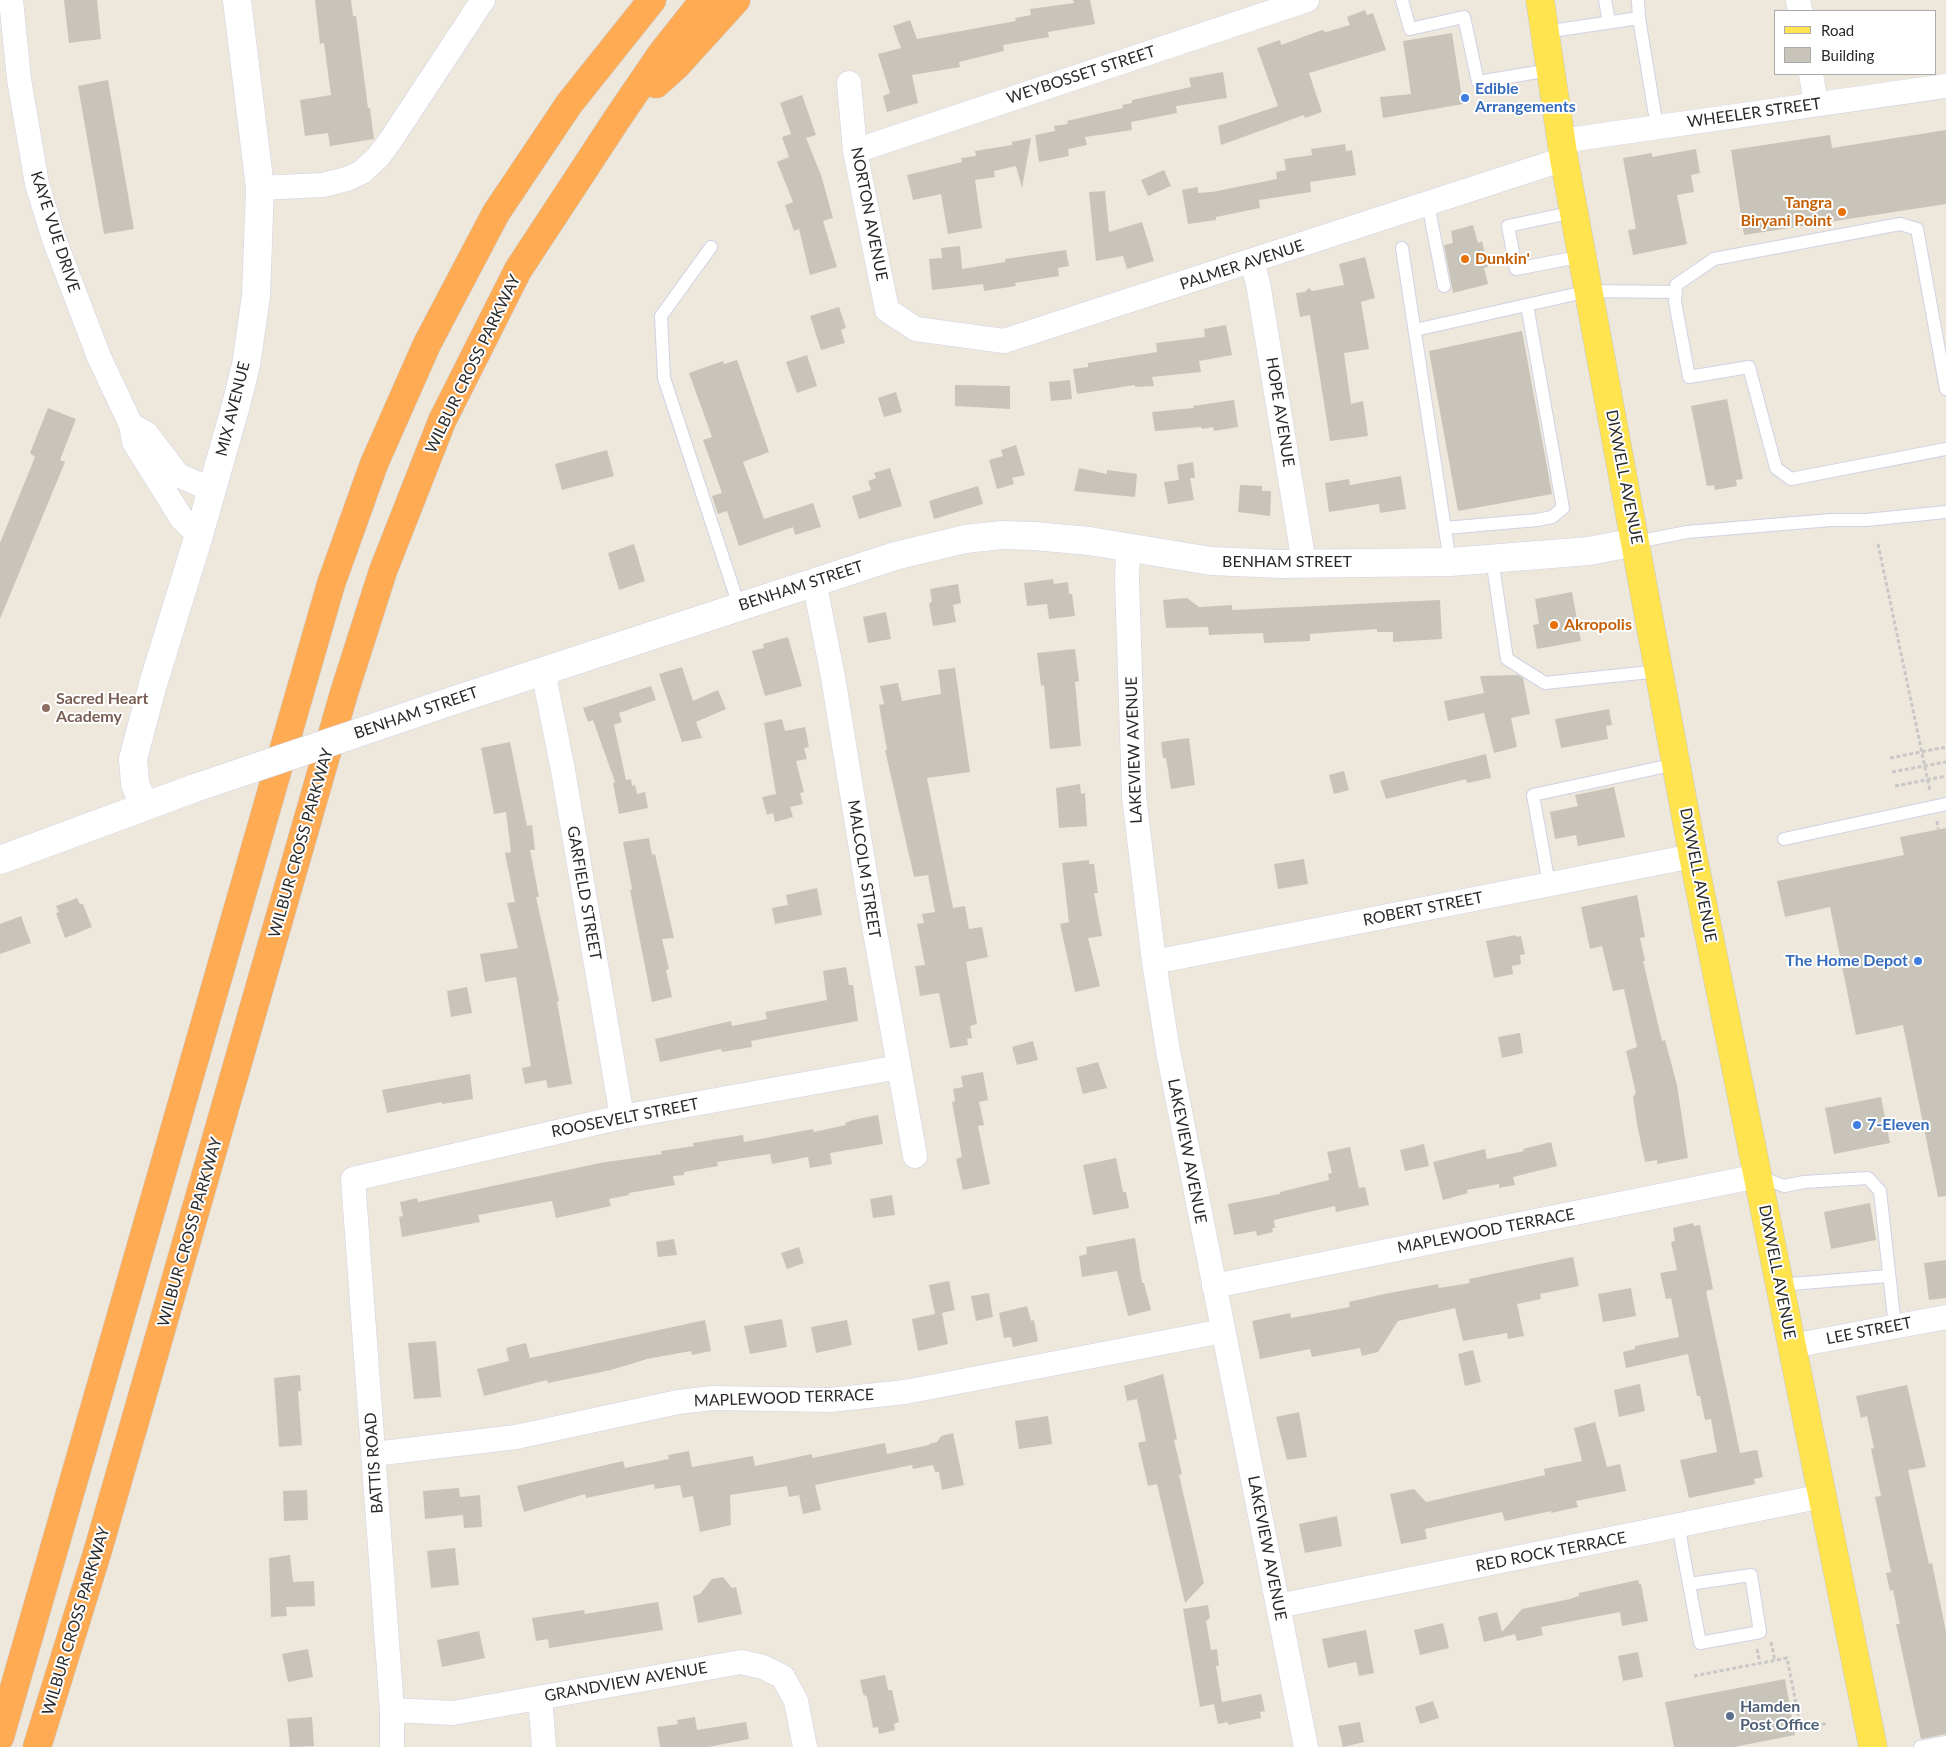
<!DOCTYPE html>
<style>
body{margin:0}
#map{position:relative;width:1946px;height:1747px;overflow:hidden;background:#eee7db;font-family:Lato,sans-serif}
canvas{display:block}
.legend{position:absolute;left:1774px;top:10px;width:162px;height:65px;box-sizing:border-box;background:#fff;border:1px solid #aaa;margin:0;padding:6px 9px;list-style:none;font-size:15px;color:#2a2a2a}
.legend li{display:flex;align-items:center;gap:10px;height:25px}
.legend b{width:25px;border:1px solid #aaa}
</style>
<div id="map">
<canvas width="1946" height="1747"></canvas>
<ul class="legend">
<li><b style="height:6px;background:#ffe34f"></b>Road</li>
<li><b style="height:14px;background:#c9c4ba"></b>Building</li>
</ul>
</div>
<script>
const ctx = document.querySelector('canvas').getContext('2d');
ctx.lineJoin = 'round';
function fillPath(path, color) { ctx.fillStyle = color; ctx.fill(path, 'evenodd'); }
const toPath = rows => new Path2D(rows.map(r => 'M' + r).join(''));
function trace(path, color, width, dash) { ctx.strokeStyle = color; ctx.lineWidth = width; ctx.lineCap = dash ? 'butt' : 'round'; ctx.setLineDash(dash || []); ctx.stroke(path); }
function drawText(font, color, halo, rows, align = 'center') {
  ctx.font = font + ' Lato,sans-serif'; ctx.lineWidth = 4; ctx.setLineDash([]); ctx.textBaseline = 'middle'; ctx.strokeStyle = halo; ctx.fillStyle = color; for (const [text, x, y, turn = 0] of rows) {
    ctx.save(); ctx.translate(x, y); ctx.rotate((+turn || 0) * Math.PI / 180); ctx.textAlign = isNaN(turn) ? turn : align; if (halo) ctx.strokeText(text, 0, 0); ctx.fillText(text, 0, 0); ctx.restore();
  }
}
fillPath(toPath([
 [64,0,97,0,101,39,69,43],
 [315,0,351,0,353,16,356,16,368,108,370,108,374,139,330,146,328,133,305,136,300,100,331,95,324,43,320,44],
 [1073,0,1090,0,1095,24,1048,32,1049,37,1003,45,1004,51,959,62,960,67,912,75,918,103,887,112,883,96,890,93,878,54,901,48,893,26,910,20,917,39,1016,21,1015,18,1031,15,1030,9,1074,3],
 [1365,10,1367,15,1373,13,1386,50,1309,73,1322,112,1305,118,1304,115,1221,145,1218,126,1278,106,1257,48,1280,40,1281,45,1322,30,1326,32,1350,25,1347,17],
 [1452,33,1463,104,1383,118,1380,97,1411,94,1403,41],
 [1223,72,1227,98,1176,106,1177,113,1131,122,1132,130,1085,137,1087,145,1068,149,1069,156,1039,162,1035,135,1055,131,1054,126,1068,124,1067,121,1123,108,1122,105,1132,103,1132,100,1191,87,1189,78],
 [108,80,134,229,104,234,78,86],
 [802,95,816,135,806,138,821,175,833,218,823,221,837,267,810,275,799,229,794,231,785,205,793,202,777,162,789,157,782,137,791,134,780,103],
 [1946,130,1946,204,1744,235,1731,150,1830,135,1832,148],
 [1031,138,1022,188,1016,166,994,171,995,177,975,180,982,228,948,234,941,194,913,200,907,175,962,162,961,158,976,156,975,151,1012,145,1012,142],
 [1345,144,1346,151,1352,150,1356,175,1310,182,1311,192,1259,200,1260,208,1216,217,1216,220,1188,224,1182,190,1198,187,1198,193,1212,192,1277,179,1276,172,1286,170,1284,159,1312,155,1311,149],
 [1696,149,1700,173,1691,175,1694,192,1677,195,1687,244,1633,255,1628,230,1636,229,1623,158,1652,153,1652,157],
 [1164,170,1171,186,1148,196,1141,180],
 [1105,191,1109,232,1142,222,1154,261,1127,269,1123,256,1096,261,1089,192],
 [1473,225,1478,243,1482,241,1488,267,1484,268,1488,284,1453,293,1444,245,1453,243,1451,231],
 [960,246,962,269,1005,262,1005,259,1066,250,1069,266,1058,268,1059,276,1015,283,1016,286,984,291,983,284,932,290,929,259,942,258,941,248],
 [1365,257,1375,298,1361,302,1369,349,1344,353,1351,404,1363,401,1368,436,1330,441,1310,315,1300,317,1296,293,1305,292,1309,288,1312,291,1344,285,1339,264],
 [839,307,846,328,841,330,845,343,821,350,810,316],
 [1226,325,1232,355,1199,361,1201,372,1152,377,1154,386,1135,387,1135,385,1077,394,1073,369,1088,367,1088,363,1157,352,1156,343,1205,337,1204,329],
 [1522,331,1552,494,1458,511,1429,351],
 [807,355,817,386,797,393,786,362],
 [737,360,769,452,743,462,764,519,813,503,821,527,795,535,793,527,739,546,727,511,718,514,712,496,722,493,703,440,712,437,689,373,723,361,724,364],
 [1070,380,1072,399,1051,401,1049,382],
 [955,385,1010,386,1010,409,955,406],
 [896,392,902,412,884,417,878,398],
 [1727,399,1743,479,1736,480,1737,486,1715,490,1714,485,1707,486,1691,406],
 [1234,400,1238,427,1214,431,1213,427,1202,429,1201,427,1155,431,1152,412,1194,408,1193,406],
 [48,408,76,419,60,460,65,462,0,619,0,543,35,457,30,453],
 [1016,445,1025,475,1012,478,1014,484,997,489,989,460,1003,456,1001,450],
 [607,450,614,476,562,490,555,464],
 [1193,462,1195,478,1190,478,1194,500,1168,504,1164,482,1179,480,1177,465],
 [890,468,902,506,859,519,852,496,871,490,868,481,876,478,874,473],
 [1079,468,1107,474,1107,470,1137,474,1135,497,1074,491],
 [1401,476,1406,509,1380,513,1379,504,1329,512,1325,483,1349,479,1350,485],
 [1240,485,1262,486,1262,491,1271,491,1270,516,1238,512],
 [978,486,983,504,934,519,929,501],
 [634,544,645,581,619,590,608,553],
 [1053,579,1054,584,1068,582,1069,594,1072,594,1075,616,1049,619,1047,604,1027,606,1024,583],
 [958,584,961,603,953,605,956,622,933,626,929,604,932,601,930,589],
 [1572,592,1581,641,1537,649,1533,625,1539,624,1535,599],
 [1187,598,1199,607,1232,605,1232,610,1440,600,1442,639,1393,642,1393,632,1377,632,1377,629,1310,634,1310,641,1264,643,1263,633,1209,635,1208,627,1166,628,1163,600],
 [886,612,891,639,868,643,863,617],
 [788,637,802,686,765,696,752,651,764,648,763,644],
 [1075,649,1079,681,1075,682,1081,746,1050,749,1044,685,1041,686,1037,653],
 [682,667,693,701,718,690,726,709,696,722,702,738,682,742,659,674],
 [955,668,970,772,927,778,953,908,965,906,969,929,982,927,988,957,966,962,977,1024,970,1026,972,1038,967,1039,968,1045,950,1048,939,993,920,996,915,966,925,965,917,924,924,923,922,914,935,912,928,875,914,877,885,750,887,750,879,705,884,704,880,686,898,683,902,701,941,694,938,670],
 [1518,675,1523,678,1530,714,1511,718,1517,747,1494,753,1484,713,1448,721,1444,701,1484,693,1480,676],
 [651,686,656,700,619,713,622,722,614,725,626,780,631,779,632,786,635,785,637,794,645,792,648,808,619,814,613,783,615,782,593,720,588,722,583,708],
 [1609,709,1612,725,1606,726,1608,739,1561,748,1555,719],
 [782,719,785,731,805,727,809,747,804,748,807,759,796,761,804,792,800,793,803,804,790,807,793,817,775,822,773,813,767,815,762,797,776,794,764,723],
 [1189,738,1195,785,1171,789,1166,758,1163,758,1161,742],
 [510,742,527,826,532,825,535,850,530,850,539,897,536,897,559,1001,557,1002,572,1084,548,1088,546,1080,525,1084,522,1068,531,1066,516,977,485,982,480,954,518,948,507,903,515,902,505,853,511,852,506,812,494,814,481,748],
 [1486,754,1491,778,1467,783,1466,779,1386,799,1380,781,1382,780],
 [1344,771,1349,790,1334,794,1329,775],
 [1080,784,1081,794,1085,793,1087,826,1059,828,1056,788],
 [1614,787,1625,837,1578,846,1576,835,1555,839,1550,812,1578,806,1575,795],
 [1946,828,1946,1196,1938,1197,1903,1025,1856,1035,1830,907,1785,917,1777,881,1904,855,1900,837],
 [649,838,652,855,655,854,674,938,662,939,669,969,666,970,672,997,652,1002,630,890,632,889,623,842],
 [1304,859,1308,884,1278,889,1274,864],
 [1089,860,1089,864,1094,864,1098,893,1094,893,1102,936,1088,938,1100,986,1075,992,1060,924,1069,922,1062,863],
 [817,888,822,915,775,924,772,908,788,905,786,895],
 [1637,895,1645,937,1640,938,1645,961,1643,961,1662,1041,1665,1040,1677,1085,1688,1158,1657,1164,1657,1160,1645,1162,1637,1124,1633,1097,1636,1093,1626,1051,1637,1047,1624,989,1613,991,1602,946,1590,949,1581,907],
 [77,898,80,904,83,904,92,927,65,938,56,913,59,912,56,906],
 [21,916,31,943,0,954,0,924],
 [1516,935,1516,937,1521,936,1525,954,1520,955,1521,964,1512,966,1513,974,1494,978,1486,941],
 [846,967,849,985,853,985,858,1021,751,1041,752,1047,722,1052,721,1049,660,1062,655,1039,731,1021,732,1026,767,1019,765,1012,827,1000,823,971],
 [467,987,472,1013,451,1017,447,991],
 [1520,1033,1523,1053,1502,1058,1498,1037],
 [1033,1041,1038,1060,1017,1065,1012,1047],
 [1098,1062,1107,1088,1083,1094,1076,1068],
 [983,1072,988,1100,979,1102,984,1125,978,1126,990,1184,963,1190,956,1159,962,1157,952,1102,955,1101,953,1089,963,1087,961,1076],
 [470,1074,473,1099,442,1104,442,1102,387,1113,382,1090],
 [1881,1097,1890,1143,1834,1154,1825,1108],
 [878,1115,883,1144,830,1153,832,1164,810,1168,808,1157,772,1164,770,1154,717,1162,718,1166,684,1172,684,1175,673,1176,675,1185,629,1193,629,1195,609,1199,611,1206,556,1218,552,1201,478,1215,480,1222,402,1237,399,1217,403,1216,400,1202,417,1198,418,1202,600,1163,662,1154,661,1151,694,1146,693,1143,743,1135,744,1142,813,1129,814,1132,846,1125,845,1123,853,1120],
 [1551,1142,1557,1166,1513,1177,1515,1185,1499,1188,1499,1184,1467,1190,1468,1193,1443,1200,1433,1162,1485,1149,1487,1159,1524,1151,1523,1149],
 [1424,1144,1429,1166,1405,1171,1400,1150],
 [1350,1147,1359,1188,1365,1187,1369,1205,1336,1212,1335,1206,1274,1220,1275,1228,1272,1228,1273,1232,1257,1236,1256,1231,1234,1235,1228,1204,1280,1194,1280,1192,1329,1180,1328,1174,1332,1173,1327,1152],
 [1116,1158,1123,1192,1126,1192,1129,1208,1093,1215,1083,1165],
 [892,1195,895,1215,873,1218,870,1199],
 [1870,1203,1876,1240,1831,1249,1824,1212],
 [1693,1223,1694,1226,1700,1225,1713,1289,1706,1291,1740,1453,1757,1450,1763,1477,1754,1479,1755,1484,1689,1498,1680,1460,1717,1452,1711,1419,1705,1420,1700,1396,1697,1396,1688,1354,1626,1368,1623,1352,1635,1349,1635,1346,1679,1337,1671,1298,1666,1299,1660,1273,1677,1270,1671,1242,1675,1241,1673,1228],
 [1135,1238,1142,1283,1144,1283,1151,1310,1128,1316,1117,1271,1082,1277,1079,1256,1087,1254,1086,1247],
 [674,1239,677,1255,658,1257,656,1242],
 [799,1247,804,1263,787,1269,781,1253],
 [1573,1257,1579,1286,1540,1294,1541,1299,1517,1304,1524,1336,1508,1339,1507,1333,1463,1341,1455,1308,1398,1321,1378,1352,1362,1356,1360,1348,1312,1357,1310,1349,1260,1359,1252,1321,1290,1313,1291,1318,1350,1307,1349,1302,1384,1294,1438,1284,1439,1288,1470,1283,1469,1279],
 [1946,1260,1946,1298,1929,1300,1924,1263],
 [949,1281,955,1310,942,1313,948,1344,918,1351,912,1319,935,1314,929,1285],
 [1631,1288,1636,1316,1603,1322,1598,1294],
 [989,1293,993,1317,976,1321,971,1296],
 [1027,1306,1031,1321,1034,1320,1038,1341,1013,1347,1011,1337,1004,1338,999,1313],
 [782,1319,787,1347,750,1354,744,1326],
 [705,1320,711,1351,692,1355,691,1351,647,1359,611,1370,548,1383,547,1380,484,1396,477,1369,509,1361,506,1348,526,1343,530,1358],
 [847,1320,852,1345,816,1353,811,1327],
 [436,1341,441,1397,414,1399,408,1343],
 [1473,1350,1481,1382,1465,1386,1458,1354],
 [1163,1374,1177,1439,1174,1440,1182,1474,1179,1475,1204,1583,1185,1603,1157,1484,1148,1486,1146,1477,1138,1443,1146,1441,1137,1399,1127,1401,1124,1386],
 [300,1375,301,1391,298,1391,302,1445,279,1447,274,1378],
 [1640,1384,1645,1411,1619,1417,1614,1390],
 [1907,1385,1926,1467,1908,1470,1929,1564,1932,1563,1946,1632,1946,1734,1921,1739,1896,1624,1900,1624,1893,1590,1890,1591,1886,1573,1891,1572,1875,1497,1881,1496,1871,1449,1874,1448,1867,1416,1861,1418,1856,1396],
 [1299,1412,1307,1457,1287,1460,1276,1417],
 [1048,1416,1052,1444,1019,1449,1015,1421],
 [1595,1422,1607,1467,1620,1464,1626,1491,1576,1501,1578,1507,1551,1513,1551,1511,1505,1521,1502,1512,1425,1529,1427,1539,1401,1544,1390,1494,1414,1489,1426,1502,1545,1475,1544,1469,1582,1461,1574,1428],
 [953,1433,964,1485,942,1490,939,1472,935,1472,933,1465,913,1469,912,1465,815,1485,821,1510,803,1514,799,1495,789,1497,787,1486,730,1495,731,1525,700,1532,693,1496,683,1498,680,1485,655,1489,654,1484,586,1498,585,1494,524,1512,517,1486,623,1461,625,1468,669,1459,668,1455,689,1451,692,1467,753,1456,755,1466,812,1454,812,1458,885,1443,887,1454,929,1445,929,1444,937,1442,941,1436],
 [459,1488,460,1497,480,1495,482,1527,464,1528,463,1515,425,1519,423,1491],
 [307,1490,308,1520,284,1521,283,1491],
 [1337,1516,1342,1546,1305,1553,1299,1524],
 [455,1548,459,1585,431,1588,427,1551],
 [290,1555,293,1582,314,1581,315,1606,286,1607,287,1616,271,1617,269,1558],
 [723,1577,732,1588,736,1587,742,1614,698,1623,693,1596,700,1594,712,1579],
 [1638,1580,1639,1584,1641,1584,1648,1621,1622,1626,1620,1612,1541,1627,1543,1635,1517,1641,1515,1634,1484,1642,1478,1617,1497,1612,1502,1632,1522,1609,1570,1599,1579,1596,1579,1593],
 [658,1602,663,1630,549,1648,548,1639,536,1641,532,1618,584,1610,585,1614],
 [1208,1605,1210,1618,1206,1621,1211,1650,1217,1649,1219,1666,1216,1666,1222,1702,1261,1694,1265,1711,1260,1712,1261,1718,1228,1725,1228,1722,1218,1724,1214,1704,1200,1707,1183,1609],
 [1443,1623,1449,1648,1420,1655,1414,1630],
 [1366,1630,1374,1673,1359,1676,1356,1662,1328,1668,1322,1639],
 [479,1631,485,1658,442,1667,437,1640],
 [308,1649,313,1677,288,1682,282,1654],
 [1638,1652,1643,1677,1623,1681,1618,1656],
 [885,1675,888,1690,892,1690,899,1722,894,1724,895,1730,879,1734,878,1727,873,1728,867,1697,863,1694,860,1680],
 [1785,1679,1795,1735,1734,1747,1674,1747,1665,1702],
 [1433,1701,1439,1718,1420,1724,1415,1707],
 [312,1717,314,1746,290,1747,287,1719],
 [695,1717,697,1730,746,1722,749,1739,708,1747,660,1747,657,1727,678,1724,677,1720],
 [1360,1722,1364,1742,1343,1747,1338,1726]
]), '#c9c4ba');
const lane = toPath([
 [1402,0,1410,29,1464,17,1478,82,1550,70],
 [1605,0,1609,22],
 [1638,0,1639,18],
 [1545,32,1639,18,1657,127],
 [1428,204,1444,286],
 [1574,212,1508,226,1516,269,1583,256],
 [711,247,661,316,664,378,739,606],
 [1402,248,1450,562],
 [1415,330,1589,291,1676,292],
 [1946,389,1917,229,1900,224,1714,259,1676,285,1675,302,1689,377,1749,367,1776,468,1791,479,1946,449],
 [1445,528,1537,520,1552,517,1563,508,1527,305],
 [1636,542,1687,532,1831,520,1866,520,1946,512],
 [1492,559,1507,659,1545,683,1660,671],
 [1784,839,1946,804],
 [1549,884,1533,795,1676,764],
 [1758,1176,1784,1186,1804,1182,1868,1178,1880,1191,1895,1327],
 [1779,1285,1888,1276],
 [1679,1526,1682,1547,1689,1584,1700,1643,1760,1632,1751,1575,1689,1584],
 [1920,1747,1946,1742]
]);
const street = toPath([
 [11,0,19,79,37,184,54,239,99,357,131,425],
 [1798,0,1800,11],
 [1811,74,1816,104],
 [849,83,855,151,887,310,916,329,1004,341,1564,159],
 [1561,141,1946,86],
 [855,151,1307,0],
 [260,188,323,185,347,179,362,172,378,157,390,141,483,0],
 [1252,262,1258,283,1304,563],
 [199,535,182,519,134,442,131,425,146,433,178,475,212,490],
 [1128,547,1127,580,1134,796,1154,962,1168,1051,1306,1747],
 [814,581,833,677,869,898,915,1156],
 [543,671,563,770,622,1117],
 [1154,962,1693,856],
 [1214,1286,1758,1176],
 [1792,1346,1946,1317],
 [374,1454,516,1437,678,1402,713,1398,830,1400,905,1392,1223,1331],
 [1278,1606,1823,1496],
 [540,1698,544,1747],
 [392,1710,453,1713,741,1662,763,1667,783,1677,796,1701,805,1747],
 [392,1747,392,1710,353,1179,622,1117,899,1067]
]);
const secondary = toPath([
 [458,699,895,556,965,539,1002,535,1035,536,1089,541,1211,561,1280,564,1450,562,1589,551,1636,542],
 [144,807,135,783,133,759,153,684,199,535,236,405,246,365,256,296,260,188,237,0],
 [0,860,195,788]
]);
const primary = toPath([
 [1540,0,1564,159,1693,856,1873,1747]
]);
const highway = toPath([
 [656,84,676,66,736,0],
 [0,1737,331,584,374,464,427,344,496,213,569,104,652,0],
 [37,1747,98,1550,344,693,383,571,442,421,518,270,619,116,662,53,704,0]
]);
trace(lane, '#d0d2e5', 14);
trace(street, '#d0d2e5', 25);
trace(secondary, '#d0d2e5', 29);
trace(primary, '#c8c8c8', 29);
trace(highway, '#c8c8c8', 29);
trace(toPath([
 [1878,544,1930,791],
 [1890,758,1946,747],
 [1892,772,1946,762],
 [1895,786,1946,776],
 [1937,821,1938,829],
 [1771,1642,1775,1661],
 [1757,1649,1760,1664],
 [1694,1676,1787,1658,1801,1729,1828,1723]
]), '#c8c8c8', 3, [4, 2.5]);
trace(lane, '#fff', 12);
trace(street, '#fff', 24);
trace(secondary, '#fff', 28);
trace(primary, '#ffe34f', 28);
trace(highway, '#ffab54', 28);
const secondaryBridge = toPath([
 [195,788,458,699]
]);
trace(secondaryBridge, '#d0d2e5', 29, []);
trace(secondaryBridge, '#fff', 28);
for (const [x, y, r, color] of [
 [1465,98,5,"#3f7fe0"],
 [1842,212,5,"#e8710a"],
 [1465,259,5,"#e8710a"],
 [1554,625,5,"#e8710a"],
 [46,708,5,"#8d6e63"],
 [1918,961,5,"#3f7fe0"],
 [1857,1125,5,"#3f7fe0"],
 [1730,1716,5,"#5c6f8a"]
]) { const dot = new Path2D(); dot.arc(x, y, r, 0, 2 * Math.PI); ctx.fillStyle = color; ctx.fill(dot); trace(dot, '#fff', 2); }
drawText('16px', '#2a2a2a', '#fff', [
 ["WEYBOSSET STREET",1081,75,-18],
 ["WHEELER STREET",1754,113,-8],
 ["NORTON AVENUE",869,214,79],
 ["KAYE VUE DRIVE",55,232,72],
 ["PALMER AVENUE",1242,265,-18],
 ["WILBUR CROSS PARKWAY",473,364,-64],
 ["MIX AVENUE",233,409,-76],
 ["HOPE AVENUE",1280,412,81],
 ["DIXWELL AVENUE",1624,477,79],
 ["BENHAM STREET",1287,562],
 ["BENHAM STREET",801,586,-18],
 ["BENHAM STREET",416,713,-19],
 ["LAKEVIEW AVENUE",1134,750,-92],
 ["WILBUR CROSS PARKWAY",301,843,-74],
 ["MALCOLM STREET",864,869,81],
 ["DIXWELL AVENUE",1698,875,79],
 ["GARFIELD STREET",584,893,80],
 ["ROBERT STREET",1423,909,-11],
 ["ROOSEVELT STREET",625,1118,-11],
 ["LAKEVIEW AVENUE",1187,1151,79],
 ["MAPLEWOOD TERRACE",1486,1231,-11],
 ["WILBUR CROSS PARKWAY",190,1232,-74],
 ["DIXWELL AVENUE",1777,1272,79],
 ["LEE STREET",1869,1331,-11],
 ["MAPLEWOOD TERRACE",784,1398,-2],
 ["BATTIS ROAD",374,1463,-94],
 ["LAKEVIEW AVENUE",1267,1548,79],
 ["RED ROCK TERRACE",1551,1552,-11],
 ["WILBUR CROSS PARKWAY",76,1621,-73],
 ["GRANDVIEW AVENUE",626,1682,-10]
]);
drawText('bold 16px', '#366cbe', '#fff', [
 ["Edible",1475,89],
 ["Arrangements",1475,107],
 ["The Home Depot",1908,961,"right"],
 ["7-Eleven",1867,1125]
], 'left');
drawText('bold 16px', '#c56008', '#fff', [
 ["Tangra",1832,203,"right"],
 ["Biryani Point",1832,221,"right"],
 ["Dunkin'",1475,259],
 ["Akropolis",1564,625]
], 'left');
drawText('bold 16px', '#785e54', '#fff', [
 ["Sacred Heart",56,699],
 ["Academy",56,717]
], 'left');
drawText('bold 16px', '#4e5e75', '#fff', [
 ["Hamden",1740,1707],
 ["Post Office",1740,1725]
], 'left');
</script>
